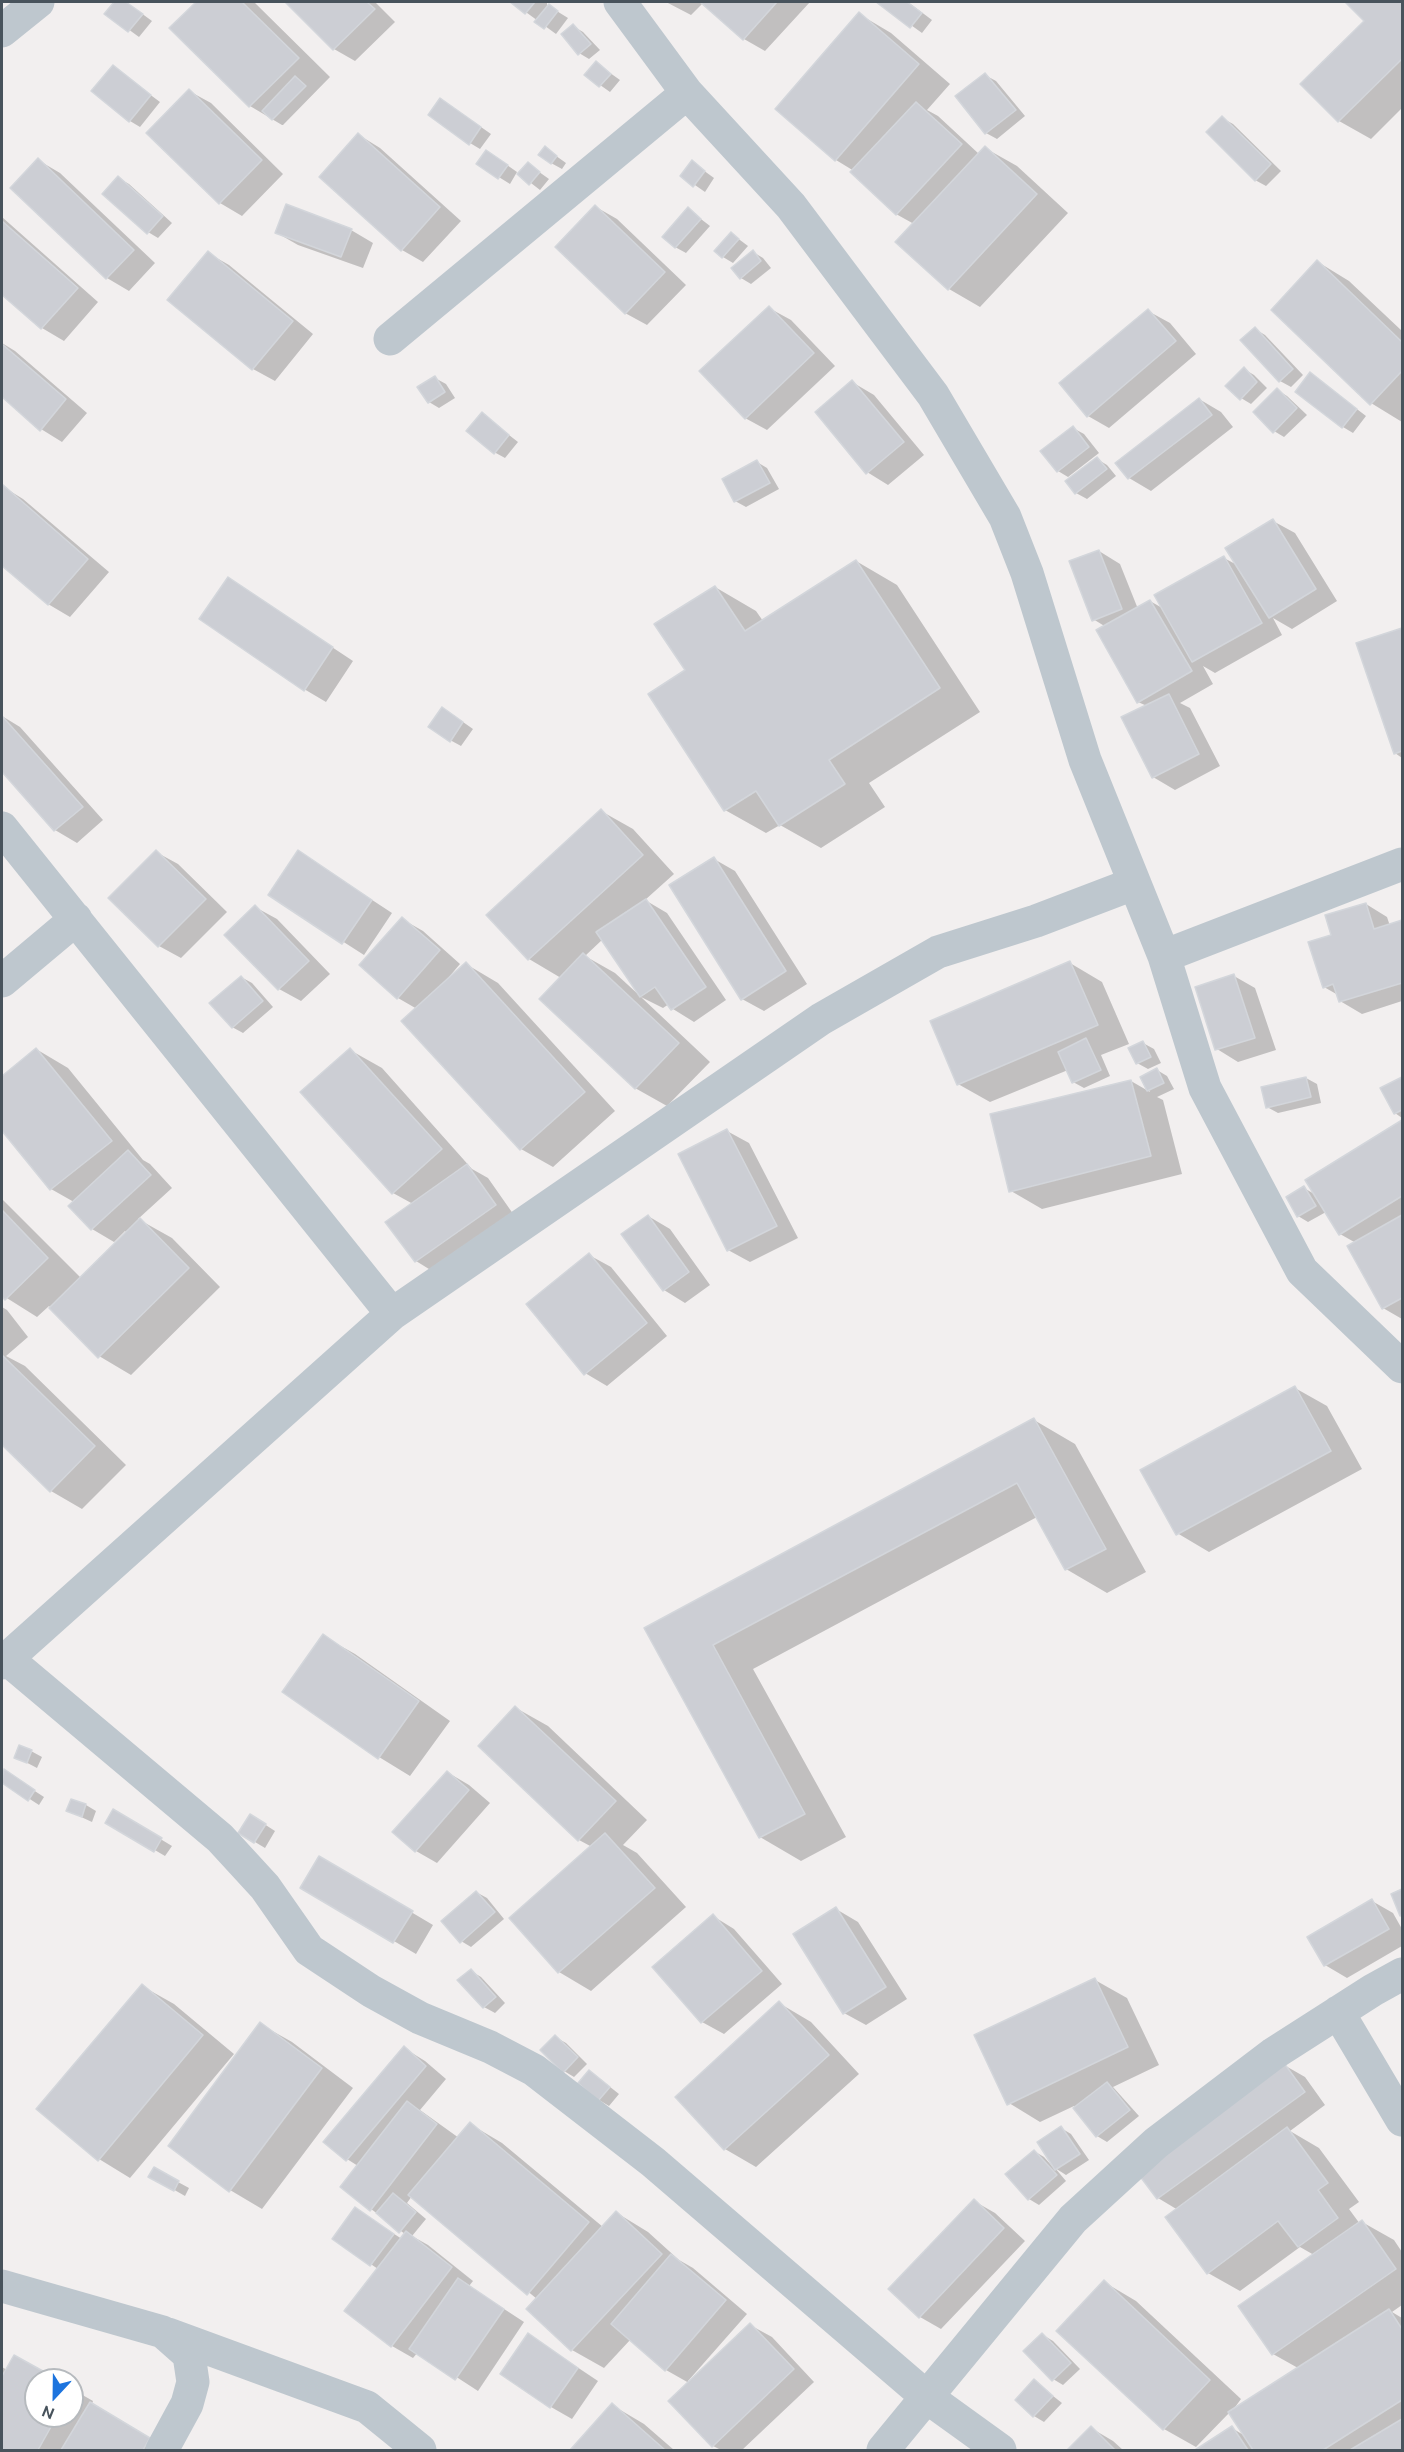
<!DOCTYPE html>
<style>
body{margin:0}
#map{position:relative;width:1404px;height:2452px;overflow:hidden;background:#f2efef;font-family:Ubuntu,sans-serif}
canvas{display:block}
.frame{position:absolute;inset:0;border:3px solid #48535c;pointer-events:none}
.north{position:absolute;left:24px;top:2368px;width:60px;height:60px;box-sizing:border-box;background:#fff;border:2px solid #b6babe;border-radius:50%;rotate:202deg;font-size:16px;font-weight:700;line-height:24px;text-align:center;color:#48535c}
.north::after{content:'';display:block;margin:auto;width:21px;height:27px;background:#1d74de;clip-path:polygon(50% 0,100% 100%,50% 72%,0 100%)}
</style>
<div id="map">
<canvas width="1404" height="2452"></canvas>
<div class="frame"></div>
<div class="north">N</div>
</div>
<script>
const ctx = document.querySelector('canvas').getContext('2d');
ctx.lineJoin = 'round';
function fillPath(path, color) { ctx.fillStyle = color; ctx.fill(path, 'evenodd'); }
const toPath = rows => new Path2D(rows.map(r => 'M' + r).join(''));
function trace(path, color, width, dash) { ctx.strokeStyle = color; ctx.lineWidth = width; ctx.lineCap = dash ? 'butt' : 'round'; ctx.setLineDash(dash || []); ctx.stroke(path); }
fillPath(toPath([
 [116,2,126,2,152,21,139,37,106,13],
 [198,2,254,2,330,77,283,125,282,125,250,106,171,28],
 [287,2,375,2,395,22,355,61,334,49],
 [512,2,547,2,547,5,568,18,556,34],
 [666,2,810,2,765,51,744,39,703,3,691,15],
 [879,2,908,2,932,20,922,33],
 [1347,2,1402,2,1402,108,1371,139,1339,121,1367,21],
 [859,14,891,33,950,84,927,110,938,116,979,154,985,148,1017,166,1068,213,980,307,949,289,914,224,896,214,854,171,836,160],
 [573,26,583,32,600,50,589,59,579,53],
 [596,63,620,80,610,92,586,75],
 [113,67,160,102,140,127,130,121],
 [985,75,996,81,1025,116,997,139,986,133,957,97],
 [189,91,211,103,283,174,242,216,220,203,148,133],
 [451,106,491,134,480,149,470,143],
 [1222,118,1233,124,1281,171,1266,186,1255,180],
 [359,135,380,148,461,221,423,262,402,250],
 [545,148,566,163,562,169,551,163],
 [497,158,517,172,510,184,478,164],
 [38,160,60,173,155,263,129,291,107,278,12,188],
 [692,162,714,178,705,192,682,176],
 [528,164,549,179,540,190,518,173,520,174],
 [118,178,129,184,172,223,158,238,148,232],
 [596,207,617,219,686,285,647,325,625,313],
 [688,209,710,226,686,253,675,247],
 [2,217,98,302,64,341,42,328,2,293],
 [351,230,373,243,363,268,298,245,277,233],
 [732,234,748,246,733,263,723,257],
 [753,252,763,258,771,268,751,284,741,278],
 [208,253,229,265,313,334,275,381,253,369,169,300],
 [1318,262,1349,281,1402,331,1402,422,1371,403],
 [769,308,791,320,835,366,767,430,745,418],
 [1148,311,1170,323,1196,354,1109,428,1088,416],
 [1255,329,1265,335,1303,375,1291,387,1280,381],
 [2,343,15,351,87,413,62,442,41,429,2,395],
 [1244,369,1254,375,1267,388,1251,404,1241,398],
 [1311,374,1366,416,1353,433,1343,427],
 [435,378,446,384,455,398,439,408,429,402],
 [852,382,874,395,924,455,888,485,867,472],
 [1277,390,1287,396,1307,415,1284,437,1274,431],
 [1199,399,1221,412,1233,427,1151,491,1129,478,1117,463],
 [482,414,518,442,505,458,494,452],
 [1073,428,1084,434,1099,453,1068,477,1058,471],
 [1097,459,1107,465,1116,476,1087,499,1076,493],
 [757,462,767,468,779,489,746,507,735,501,724,480],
 [2,486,23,499,109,572,70,617,48,604,2,564],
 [1273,521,1295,533,1337,601,1292,629,1273,618,1282,635,1215,673,1203,666,1213,684,1180,703,1190,708,1220,766,1175,790,1153,777,1147,706,1138,702,1106,627,1093,619,1099,551,1120,564,1138,609,1150,601,1164,609,1224,558,1239,566],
 [856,561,897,585,980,712,869,783,885,807,821,848,780,825,766,833,725,810,687,671,715,587,756,611,763,621],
 [229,579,353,661,326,702,304,689],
 [1402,629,1402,758,1395,753,1358,644],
 [453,715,473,729,461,746,450,740],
 [2,716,20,727,103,820,77,843,55,830,2,770],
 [601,811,633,829,674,874,645,900,667,913,726,1000,694,1022,673,1009,669,1004,663,1008,641,997,710,1062,667,1106,635,1088,561,978,529,959,488,915],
 [603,939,640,996,615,973,585,956],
 [156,852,178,864,227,912,181,958,159,946,110,898],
 [299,852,392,913,364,955,270,895],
 [714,859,735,871,807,984,764,1011,742,999],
 [1366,904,1387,917,1390,926,1402,922,1402,1001,1362,1014,1340,1001,1338,995,1324,987,1333,936],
 [255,907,277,919,330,974,301,1001,279,989],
 [402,919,423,931,460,964,449,977,450,978,466,964,498,983,615,1111,553,1167,521,1149,417,1009,398,998],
 [1070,963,1102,982,1129,1044,1101,1055,1110,1076,1084,1088,1073,1082,1068,1070,990,1102,958,1084],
 [1234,976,1255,988,1276,1050,1238,1062,1217,1049],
 [241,977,252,983,273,1007,243,1033,232,1027],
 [1143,1043,1154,1049,1161,1063,1148,1069,1137,1063],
 [36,1049,68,1068,143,1160,150,1164,172,1188,138,1219,172,1238,220,1287,131,1375,99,1356,49,1306,37,1317,2,1295,2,1199,81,1278,127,1233,125,1231,114,1242,92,1229,70,1206,74,1202,51,1189,2,1128,2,1077],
 [350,1050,382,1068,472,1169,488,1178,516,1218,437,1274,416,1261,413,1204,393,1193],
 [1157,1070,1167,1076,1174,1089,1157,1097,1163,1100,1182,1174,1042,1209,1011,1191,1131,1081,1150,1092,1142,1078],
 [1306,1078,1317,1084,1321,1103,1278,1113,1267,1107],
 [1402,1079,1402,1118,1395,1113,1382,1089],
 [1402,1122,1402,1319,1383,1308,1356,1243,1340,1234,1326,1212,1308,1222,1298,1216,1304,1188,1316,1195,1307,1181],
 [727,1131,749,1143,798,1238,750,1262,728,1250],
 [648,1216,670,1229,710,1285,685,1303,664,1290],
 [589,1255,611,1267,667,1336,607,1386,585,1373],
 [2,1307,7,1310,28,1337,6,1356,25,1366,126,1465,82,1509,51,1491,2,1443],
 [1295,1388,1327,1406,1362,1469,1209,1552,1177,1533],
 [1034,1420,1075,1444,1146,1572,1107,1593,1066,1569,1037,1517,753,1669,846,1837,801,1861,760,1837,646,1628],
 [323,1636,355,1654,450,1721,410,1776,379,1757],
 [516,1708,548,1726,647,1820,623,1845,637,1853,686,1907,591,1991,559,1972,511,1918,592,1847,579,1840],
 [31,1751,42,1757,37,1768,16,1757],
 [4,1771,44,1797,39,1805,2,1781],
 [447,1772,469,1785,490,1803,437,1863,416,1851],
 [86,1805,96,1811,92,1822,68,1811],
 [114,1811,172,1846,165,1856,107,1822],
 [261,1822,275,1831,265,1848,255,1842],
 [320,1858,433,1925,416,1954,302,1887],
 [476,1892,487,1898,504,1919,471,1947,461,1941],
 [1372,1901,1393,1913,1402,1929,1402,1946,1347,1978,1325,1965],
 [836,1909,858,1922,907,1999,866,2025,844,2013],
 [713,1916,734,1929,782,1984,724,2034,702,2022],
 [471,1971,481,1977,505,2003,495,2013,484,2007,459,1980],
 [1095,1980,1127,1998,1159,2065,1113,2087,1139,2116,1107,2142,1097,2136,1074,2106,1040,2122,1009,2103],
 [142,1986,174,2004,234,2054,130,2178,99,2159],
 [779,2003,811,2022,859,2074,756,2167,725,2149],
 [260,2024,292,2042,353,2088,262,2209,230,2190],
 [555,2037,566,2043,587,2064,574,2077,564,2071],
 [404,2048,425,2061,446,2079,420,2110,459,2138,470,2124,502,2143,603,2227,617,2213,648,2232,679,2260,693,2268,747,2314,688,2381,690,2382,750,2325,772,2337,814,2382,742,2450,721,2450,713,2446,689,2383,666,2370,631,2339,604,2368,572,2350,528,2309,537,2299,412,2196,407,2203,426,2219,412,2236,428,2245,473,2281,469,2286,524,2322,478,2391,418,2352,413,2358,392,2346,378,2269,334,2239,355,2209,402,2239,405,2234,371,2209,358,2166,347,2159],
 [1284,2065,1305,2077,1325,2105,1290,2131,1319,2148,1359,2202,1349,2209,1360,2224,1362,2222,1394,2240,1402,2252,1402,2305,1392,2312,1402,2318,1402,2450,1198,2450,1232,2428,1245,2436,1230,2412,1196,2447,1164,2429,1059,2331,1104,2282,1136,2301,1241,2399,1233,2410,1298,2368,1273,2354,1314,2255,1300,2247,1240,2291,1208,2273,1178,2210,1158,2198],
 [590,2071,619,2094,609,2106,599,2100],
 [1061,2128,1071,2134,1089,2160,1066,2175,1055,2168,1066,2181,1039,2205,1029,2199,1034,2151,1044,2157,1052,2166,1053,2165],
 [154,2169,189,2188,185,2196,150,2176],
 [974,2201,995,2213,1025,2241,941,2329,920,2317],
 [529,2335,598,2381,572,2419,551,2407],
 [1043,2335,1053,2341,1080,2369,1063,2385,1053,2379],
 [2,2367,7,2370,56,2380,36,2380,36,2416,72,2416,72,2389,93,2401,92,2404,170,2450,4,2450,2,2449],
 [1034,2381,1062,2403,1044,2422,1034,2416,1017,2400],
 [612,2405,644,2424,674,2450,572,2450],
 [1091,2428,1113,2441,1123,2450,1069,2450]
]), '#0003');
const building = toPath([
 [114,2,126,2,143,14,128,32,104,14,114,2],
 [196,2,242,2,299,58,249,107,169,28,196,2],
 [285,2,367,2,375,9,333,50,285,2],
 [510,2,535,2,525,14,510,2],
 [700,2,777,2,743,40,700,2],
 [876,2,907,2,922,13,910,28,876,2],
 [1345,2,1402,2,1402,59,1338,122,1300,84,1364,21,1345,2],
 [549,4,558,11,544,29,534,22,549,4],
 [859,12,919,64,835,161,775,109,859,12],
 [573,24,591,44,578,55,561,34,573,24],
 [596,61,611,74,599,87,584,75,596,61],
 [113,65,151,95,129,122,91,91,113,65],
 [985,73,1016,110,985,134,955,96,985,73],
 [295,76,306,86,272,120,262,111,295,76],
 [189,89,262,160,219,204,146,133,189,89],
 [440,98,481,127,469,145,428,115,440,98],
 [916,102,962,144,896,215,850,172,916,102],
 [1222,116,1271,164,1255,181,1206,132,1222,116],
 [358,133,440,207,401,251,319,177,358,133],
 [545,146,557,156,551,164,538,155,545,146],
 [985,146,1037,194,948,290,895,242,985,146],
 [486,150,508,165,498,179,476,164,486,150],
 [38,158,134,250,106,279,10,188,38,158],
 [692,160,705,171,693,187,680,176,692,160],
 [528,162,540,172,529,185,517,174,528,162],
 [118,176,163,216,147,234,102,194,118,176],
 [286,204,352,229,341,257,275,233,286,204],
 [595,205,665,272,625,314,555,247,595,205],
 [688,207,701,219,675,248,662,237,688,207],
 [2,221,78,288,41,329,2,295,2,221],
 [731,232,739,239,722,258,714,251,731,232],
 [753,250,761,261,740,279,731,268,753,250],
 [208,251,293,321,252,370,167,300,208,251],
 [1317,260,1402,342,1402,371,1370,405,1271,310,1317,260],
 [769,306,814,353,745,419,699,371,769,306],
 [1148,309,1176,341,1087,417,1059,383,1148,309],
 [1255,327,1293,369,1279,382,1240,340,1255,327],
 [2,344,66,399,40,431,2,397,2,344],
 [1244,367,1257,382,1240,400,1225,386,1244,367],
 [1310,372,1357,409,1342,428,1295,392,1310,372],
 [435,376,445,392,428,403,417,387,435,376],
 [852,380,904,442,866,474,815,412,852,380],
 [1277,388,1297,408,1273,433,1253,412,1277,388],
 [1199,398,1212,415,1128,479,1115,463,1199,398],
 [482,412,509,435,494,454,466,431,482,412],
 [1073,426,1089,447,1057,472,1040,451,1073,426],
 [1097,457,1107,469,1075,494,1065,481,1097,457],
 [757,460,770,483,734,502,722,479,757,460],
 [2,484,88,559,48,605,2,566,2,484],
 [1273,519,1316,589,1269,618,1225,548,1273,519],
 [1099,550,1122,609,1092,621,1069,561,1099,550],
 [1224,556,1262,623,1192,662,1154,595,1224,556],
 [856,560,940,688,829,760,845,784,779,826,756,791,724,811,648,694,685,670,654,624,715,586,745,631,856,560],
 [228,577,333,647,304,691,199,619,228,577],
 [1150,600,1192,671,1137,703,1096,630,1150,600],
 [1402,628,1402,751,1394,754,1356,643,1402,628],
 [1169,694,1199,754,1152,778,1121,717,1169,694],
 [442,707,463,722,450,742,428,727,442,707],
 [2,716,83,807,54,831,2,772,2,716],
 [601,809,643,855,528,960,486,915,601,809],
 [156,850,206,899,158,947,108,898,156,850],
 [298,850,372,900,342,944,268,895,298,850],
 [714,857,786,971,741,1000,669,885,714,857],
 [646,899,706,987,671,1010,655,987,640,997,596,932,646,899],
 [1366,903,1374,929,1402,920,1402,983,1339,1002,1333,984,1323,988,1308,942,1331,935,1325,915,1366,903],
 [255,905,309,961,278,990,224,935,255,905],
 [402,917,440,950,397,999,359,965,402,917],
 [583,953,679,1043,635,1089,539,999,583,953],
 [1070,961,1098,1025,957,1085,930,1021,1070,961],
 [466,962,585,1092,520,1150,401,1021,466,962],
 [1234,974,1255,1038,1215,1050,1195,987,1234,974],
 [241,976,263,1001,232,1028,209,1003,241,976],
 [1086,1038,1101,1070,1072,1083,1058,1052,1086,1038],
 [1143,1041,1151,1057,1136,1064,1128,1048,1143,1041],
 [36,1048,112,1141,50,1190,2,1131,2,1076,36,1048],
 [350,1048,442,1149,392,1194,300,1092,350,1048],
 [1157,1068,1164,1083,1147,1091,1140,1077,1157,1068],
 [1306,1077,1311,1097,1266,1108,1261,1087,1306,1077],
 [1402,1077,1402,1110,1394,1114,1380,1088,1402,1077],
 [1131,1080,1151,1156,1009,1192,990,1114,1131,1080],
 [1402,1120,1402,1196,1339,1235,1305,1180,1402,1120],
 [727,1129,777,1226,727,1251,678,1154,727,1129],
 [128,1150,151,1175,91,1230,68,1206,128,1150],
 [467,1164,496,1205,415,1262,385,1222,467,1164],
 [1304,1186,1316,1206,1297,1217,1286,1197,1304,1186],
 [2,1210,48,1258,5,1300,2,1297,2,1210],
 [648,1215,689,1272,663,1291,621,1234,648,1215],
 [1402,1215,1402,1298,1382,1309,1347,1246,1402,1215],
 [140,1218,189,1268,98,1358,49,1308,140,1218],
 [589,1253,647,1323,584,1375,526,1304,589,1253],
 [2,1355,95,1446,50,1492,2,1445,2,1355],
 [1295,1386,1331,1451,1176,1535,1140,1470,1295,1386],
 [1034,1418,1106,1549,1065,1570,1017,1483,713,1645,805,1814,759,1838,644,1628,1034,1418],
 [323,1634,419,1701,378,1759,282,1692,323,1634],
 [515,1706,616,1801,578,1841,478,1746,515,1706],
 [19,1745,32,1750,27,1763,14,1758,19,1745],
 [4,1769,35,1790,28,1801,2,1783,4,1769],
 [447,1771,469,1790,415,1852,392,1832,447,1771],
 [71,1799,86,1804,82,1817,66,1811,71,1799],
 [113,1809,162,1838,154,1852,105,1823,113,1809],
 [250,1814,266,1824,254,1843,238,1833,250,1814],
 [605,1833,655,1888,558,1973,509,1918,605,1833],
 [319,1856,413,1911,393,1943,300,1888,319,1856],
 [1402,1889,1402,1915,1400,1916,1391,1894,1402,1889],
 [476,1891,495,1912,460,1943,441,1921,476,1891],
 [1372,1899,1389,1929,1324,1966,1307,1937,1372,1899],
 [836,1907,886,1987,843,2014,793,1934,836,1907],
 [713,1914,762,1971,701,2023,652,1967,713,1914],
 [471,1969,496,1997,483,2008,457,1980,471,1969],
 [1095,1978,1128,2047,1007,2105,974,2035,1095,1978],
 [142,1984,203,2035,98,2161,36,2109,142,1984],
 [779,2001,829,2055,724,2150,675,2097,779,2001],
 [260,2022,322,2068,229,2192,168,2146,260,2022],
 [555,2035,578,2057,563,2073,540,2050,555,2035],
 [404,2046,426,2066,346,2161,323,2142,404,2046],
 [1284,2063,1305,2092,1157,2199,1136,2171,1284,2063],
 [589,2070,610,2087,598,2101,578,2083,589,2070],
 [1107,2082,1130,2110,1096,2137,1073,2108,1107,2082],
 [407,2101,437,2124,370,2211,340,2187,407,2101],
 [470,2122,589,2222,527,2295,408,2195,470,2122],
 [1061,2126,1080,2154,1055,2170,1037,2142,1061,2126],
 [1287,2127,1328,2183,1318,2190,1338,2218,1298,2247,1278,2221,1207,2274,1165,2217,1287,2127],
 [1034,2150,1057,2175,1028,2200,1005,2174,1034,2150],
 [154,2167,179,2181,174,2191,148,2177,154,2167],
 [393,2193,416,2212,399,2233,376,2213,393,2193],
 [974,2199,1004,2228,919,2318,888,2289,974,2199],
 [355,2207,394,2234,370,2266,332,2239,355,2207],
 [616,2211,662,2254,571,2351,526,2309,616,2211],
 [1362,2220,1396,2269,1272,2355,1238,2306,1362,2220],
 [406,2231,452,2267,391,2347,344,2311,406,2231],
 [671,2254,726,2300,665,2371,611,2324,671,2254],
 [458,2278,504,2309,455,2380,409,2349,458,2278],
 [1104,2280,1210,2380,1163,2430,1056,2331,1104,2280],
 [1389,2309,1402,2329,1402,2400,1323,2450,1253,2450,1228,2412,1389,2309],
 [750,2323,794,2369,712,2447,668,2401,750,2323],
 [528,2333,578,2368,550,2408,500,2374,528,2333],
 [1042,2333,1071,2363,1052,2381,1023,2351,1042,2333],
 [14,2355,59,2380,36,2380,36,2416,57,2416,38,2450,2,2450,2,2376,14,2355],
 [1034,2379,1053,2396,1033,2417,1015,2400,1034,2379],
 [90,2402,150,2438,143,2450,61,2450,90,2402],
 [612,2403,665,2450,570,2450,612,2403],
 [1402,2419,1402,2450,1350,2450,1402,2419],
 [1091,2426,1115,2450,1067,2450,1091,2426],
 [1232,2426,1248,2450,1195,2450,1232,2426]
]);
fillPath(building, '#ccced4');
trace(building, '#d3d6db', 1.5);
trace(toPath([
 [620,2,687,93,791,206,933,395,1005,517,1027,573,1085,760,1164,956,1205,1088,1302,1271,1402,1367],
 [2,31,38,2],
 [390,339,687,93],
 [2,828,392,1314],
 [1164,956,1402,864],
 [2,981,76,919],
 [7,1659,220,1838,265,1887,309,1950,371,1991,420,2018,490,2047,534,2070,653,2162,928,2398,1000,2450],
 [2,1663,392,1314,821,1019,938,952,1036,921,1133,884],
 [1338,2012,1402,2120],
 [2,2286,163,2332,189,2355,193,2382,187,2404,162,2450],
 [168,2334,367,2407,420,2450],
 [883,2450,1073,2219,1156,2143,1273,2054,1373,1990,1402,1974]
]), '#bec7ce', 33);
</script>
